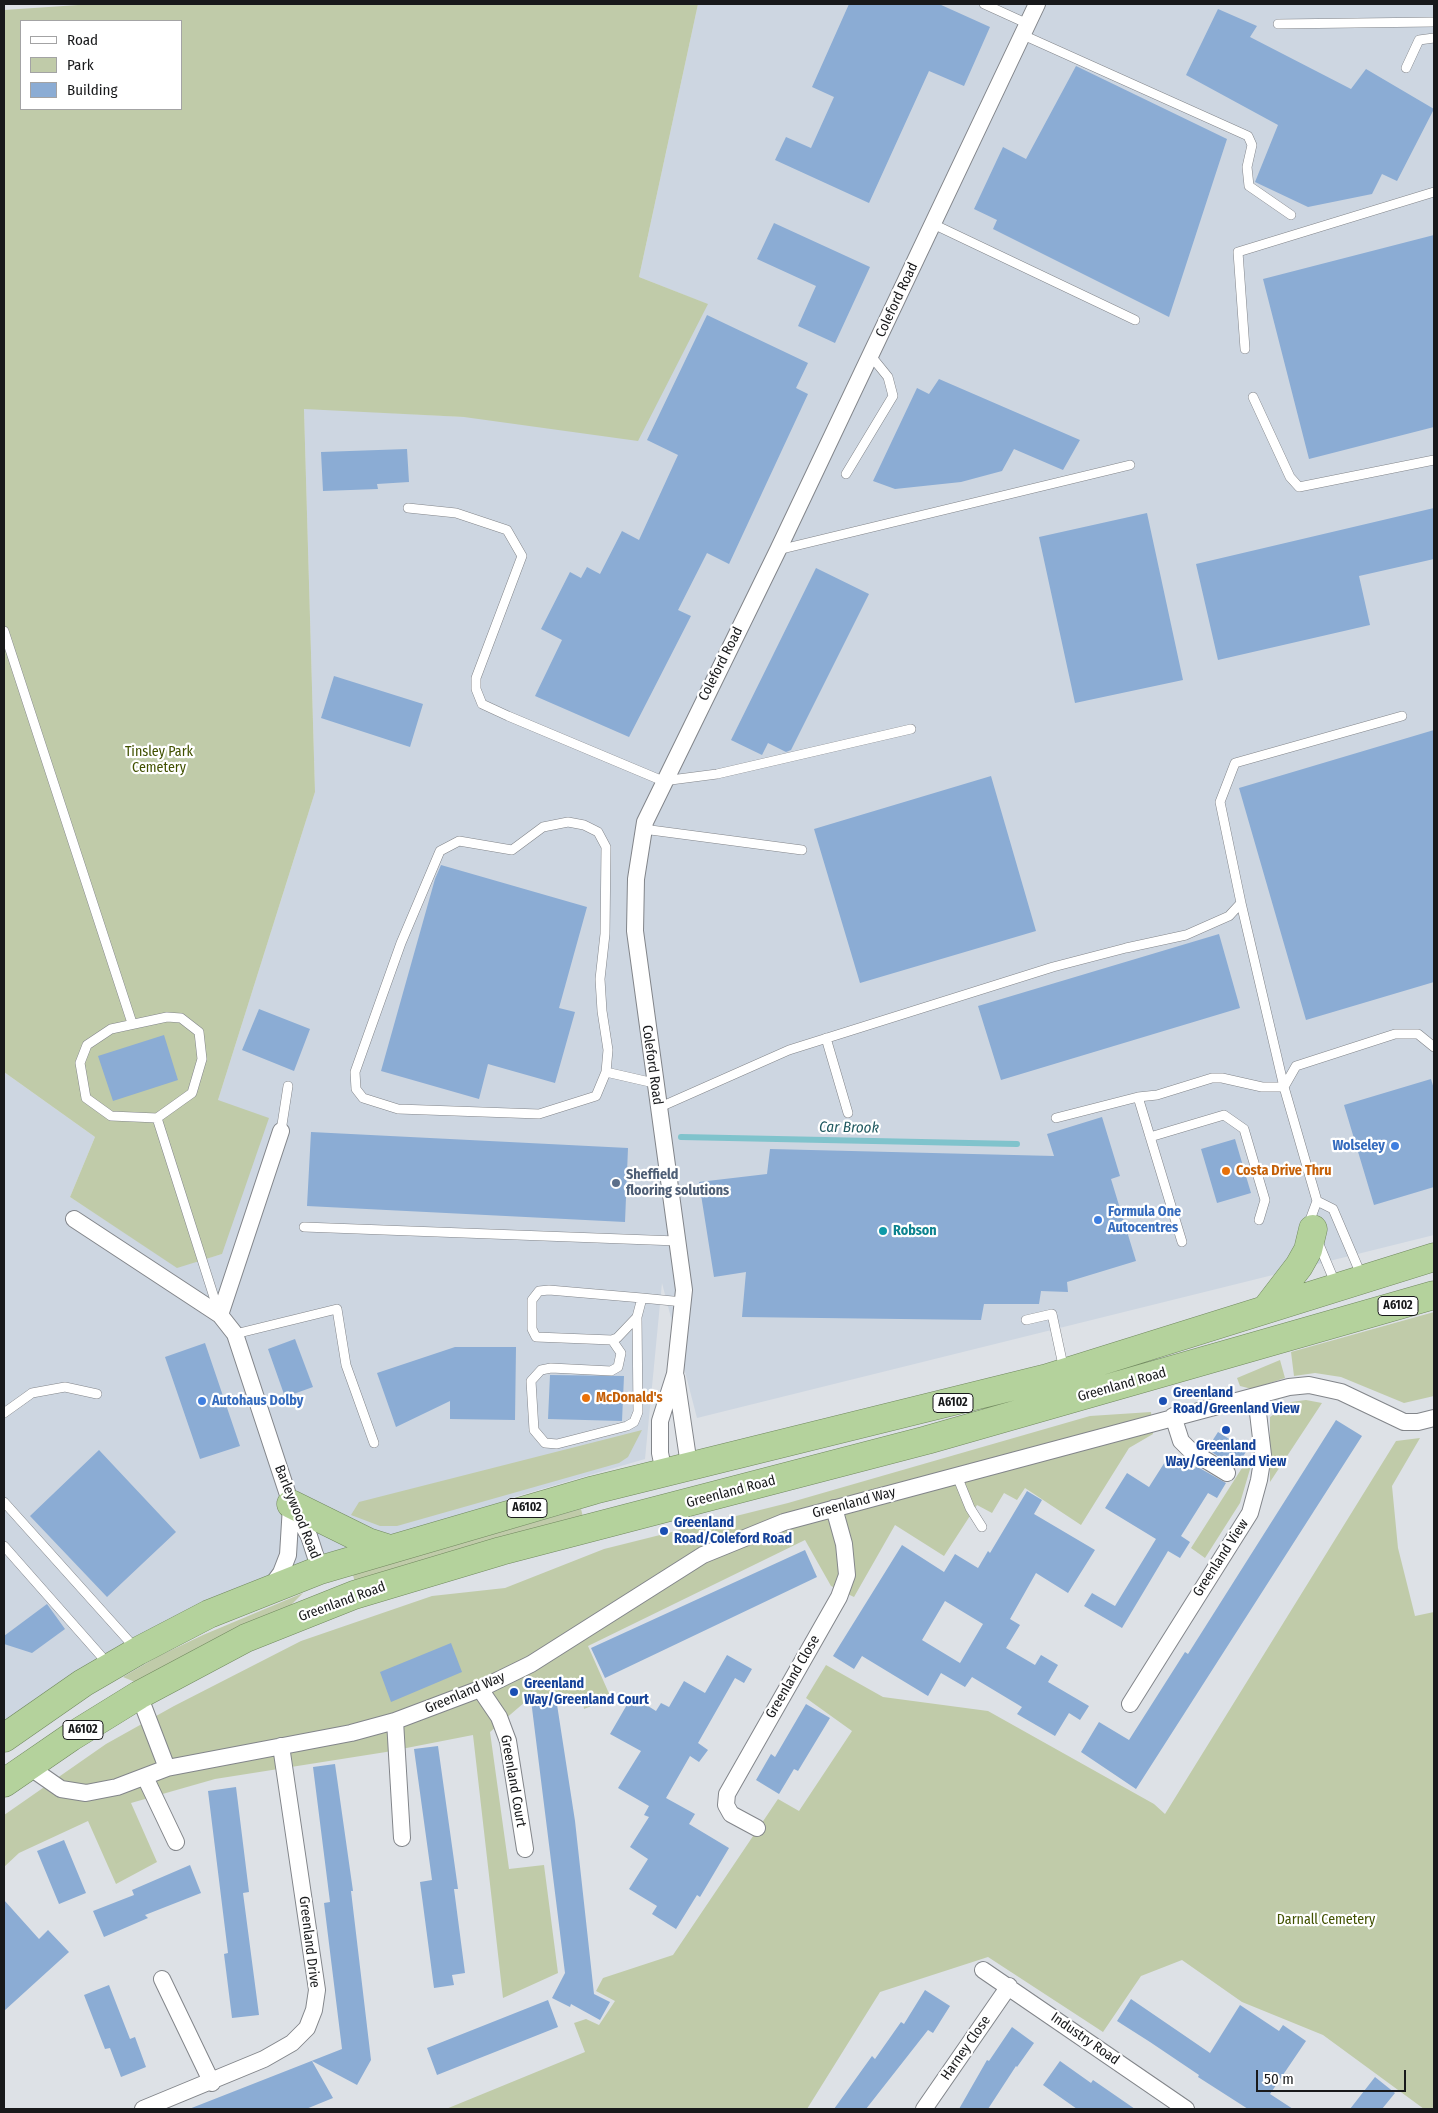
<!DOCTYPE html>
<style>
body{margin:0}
#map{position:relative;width:1438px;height:2113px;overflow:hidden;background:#dde1e6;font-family:"Fira Sans Condensed",sans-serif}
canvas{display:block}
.frame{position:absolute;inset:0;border:5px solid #18191b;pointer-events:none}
.legend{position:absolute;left:20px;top:20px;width:162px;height:90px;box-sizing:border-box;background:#fff;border:1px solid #a3a3a4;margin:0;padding:6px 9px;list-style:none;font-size:15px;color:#18191b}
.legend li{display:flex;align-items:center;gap:10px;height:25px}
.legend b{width:25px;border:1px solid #a3a3a4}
.scale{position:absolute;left:1256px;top:2070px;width:150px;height:22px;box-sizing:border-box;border:2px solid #18191b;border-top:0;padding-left:6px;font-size:15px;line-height:18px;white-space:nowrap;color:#18191b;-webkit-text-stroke:4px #fff;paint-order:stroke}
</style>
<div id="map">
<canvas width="1438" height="2113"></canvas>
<div class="frame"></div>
<ul class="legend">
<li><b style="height:6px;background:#fff"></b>Road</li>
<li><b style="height:14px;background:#c0cba9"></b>Park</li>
<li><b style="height:14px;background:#8bacd4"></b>Building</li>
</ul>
<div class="scale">50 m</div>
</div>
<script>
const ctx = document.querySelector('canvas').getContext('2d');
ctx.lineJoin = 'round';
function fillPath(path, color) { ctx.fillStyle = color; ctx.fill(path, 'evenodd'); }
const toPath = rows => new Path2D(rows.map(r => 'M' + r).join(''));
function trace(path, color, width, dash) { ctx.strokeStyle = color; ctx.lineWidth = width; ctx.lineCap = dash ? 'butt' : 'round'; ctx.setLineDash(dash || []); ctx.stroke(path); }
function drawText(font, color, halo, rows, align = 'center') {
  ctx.font = font + ' "Fira Sans Condensed",sans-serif'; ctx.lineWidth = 4.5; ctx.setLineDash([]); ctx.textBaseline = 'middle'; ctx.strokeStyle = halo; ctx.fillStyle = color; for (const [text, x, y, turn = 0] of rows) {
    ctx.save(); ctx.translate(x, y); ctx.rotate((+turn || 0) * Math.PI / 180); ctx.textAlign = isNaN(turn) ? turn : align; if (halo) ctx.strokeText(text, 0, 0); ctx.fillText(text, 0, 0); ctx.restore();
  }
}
fillPath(toPath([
 [698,4,1434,4,1434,1235,697,1418,662,1283,645,1459,514,1497,65,1690,4,1739,4,1072,95,1137,70,1197,177,1267,222,1254,218,1100,315,792,304,408,464,417,707,304,639,277]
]), '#cdd6e1');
fillPath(toPath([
 [93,4,698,4,639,277,708,304,638,441,464,417,304,409,315,792,218,1100,269,1118,222,1254,177,1268,70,1197,95,1137,4,1072,4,10],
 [21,21,181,21,181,109,21,109],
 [1434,1312,1434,1396,1404,1403,1341,1377,1315,1373,1294,1376,1291,1352],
 [1280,1360,1285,1378,1252,1389,1240,1386,1237,1378],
 [1306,1400,1322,1403,1270,1482,1270,1417,1291,1402],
 [1151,1412,1153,1434,1129,1448,1081,1525,1025,1488,1017,1500,1004,1493,992,1513,977,1505,944,1556,895,1525,854,1597,831,1586,805,1540,588,1646,611,1698,584,1709,582,1694,532,1696,490,1732,509,1869,544,1865,558,1973,503,1998,473,1735,386,1752,215,1779,131,1803,157,1862,116,1884,88,1821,19,1853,4,1867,4,1815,7,1813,106,1744,174,1706,301,1641,432,1596,505,1588,604,1549,788,1503,1090,1416],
 [642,1430,628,1457,619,1463,397,1526,380,1526,351,1515,359,1502],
 [1420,1438,1392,1486,1398,1548,1415,1616,1434,1612,1434,2109,1424,2109,1323,2035,1242,2002,1182,1960,1141,1976,1103,2032,988,1957,880,1992,807,2109,446,2109,585,2052,574,2023,586,2019,599,2025,615,2001,596,1991,603,1978,673,1955,778,1799,799,1811,852,1731,806,1698,826,1665,883,1697,988,1711,1154,1804,1165,1814,1396,1441],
 [1249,1457,1253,1459,1240,1503,1205,1558,1191,1548],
 [581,1509,583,1517,355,1583,353,1575,371,1569],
 [303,1593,289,1607,135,1682,123,1677,157,1657,203,1635]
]), '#c0cba9');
trace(toPath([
 [681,1137,1017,1144]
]), '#80c3cc', 6);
fillPath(toPath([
 [849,4,939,4,990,27,964,86,929,71,869,203,775,160,786,137,811,148,834,97,812,87],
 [1218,9,1257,26,1250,37,1351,89,1366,69,1434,109,1397,181,1382,174,1372,194,1308,207,1255,182,1278,125,1186,75],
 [1076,66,1227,139,1169,317,993,229,997,220,974,209,1003,147,1026,159],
 [774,223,870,267,835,343,798,326,816,286,757,259],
 [1434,235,1434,427,1309,459,1263,279],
 [707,315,808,363,796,388,808,394,729,564,707,553,678,610,691,616,629,737,535,696,562,640,541,629,570,572,581,578,587,567,600,574,622,531,639,540,678,455,647,440],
 [939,379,1080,440,1063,470,1014,449,1002,471,961,482,895,489,873,481,917,388,929,394],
 [407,449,409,482,377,484,378,489,323,491,321,452],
 [1434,508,1434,559,1359,576,1370,625,1218,660,1196,564],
 [1147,513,1183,680,1075,703,1039,537],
 [816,568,869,594,791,750,786,752,768,743,762,755,731,740],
 [334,676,423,704,410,747,321,718],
 [1434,730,1434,982,1306,1020,1239,788],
 [991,776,1036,931,860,983,814,829],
 [441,865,587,907,559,1008,575,1012,555,1083,488,1064,479,1099,381,1071,435,879],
 [1219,934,1240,1008,1001,1080,978,1006],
 [259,1009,310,1029,294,1071,242,1050],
 [164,1035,178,1080,113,1101,98,1056],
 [1431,1079,1434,1089,1434,1187,1374,1205,1344,1105],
 [1102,1117,1120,1176,1111,1179,1136,1261,1067,1282,1068,1292,1041,1291,1039,1304,984,1304,981,1320,742,1317,746,1272,714,1277,699,1182,767,1174,770,1149,1054,1156,1047,1134],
 [311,1132,628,1148,625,1222,307,1206],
 [1235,1139,1251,1193,1217,1203,1201,1149],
 [295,1339,313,1387,285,1397,268,1349],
 [205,1343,240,1446,200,1459,165,1357],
 [455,1347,516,1347,515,1420,450,1419,450,1401,396,1427,377,1373],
 [550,1375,624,1376,622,1421,548,1419],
 [1336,1420,1362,1436,1136,1789,1081,1752,1099,1722,1129,1740,1185,1652,1188,1654],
 [1218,1432,1247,1450,1236,1468,1207,1449],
 [99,1450,176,1532,107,1597,30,1516],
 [1170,1454,1195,1469,1196,1466,1226,1483,1217,1498,1208,1493,1181,1536,1190,1542,1180,1558,1168,1551,1122,1628,1084,1606,1092,1593,1115,1606,1156,1539,1105,1508,1127,1473,1149,1487],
 [1027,1491,1042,1500,1034,1514,1095,1550,1068,1593,1036,1573,1010,1619,1020,1625,1006,1648,1035,1665,1041,1655,1058,1665,1048,1682,1089,1706,1080,1720,1069,1713,1055,1736,1017,1714,1022,1707,972,1677,965,1687,941,1673,928,1696,862,1656,854,1669,833,1656,902,1545,944,1572,955,1554,978,1568,988,1551,990,1553],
 [945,1601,983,1624,960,1663,922,1640],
 [805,1550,817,1577,605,1678,591,1648],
 [47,1604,65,1629,32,1653,4,1644,4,1636],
 [451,1643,462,1672,391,1702,380,1672],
 [727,1655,752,1669,744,1683,735,1678,698,1743,708,1750,699,1762,690,1756,666,1798,695,1814,689,1824,729,1848,700,1897,697,1895,676,1929,652,1914,657,1906,629,1889,648,1859,630,1847,649,1817,644,1815,649,1806,618,1788,641,1751,610,1734,632,1696,656,1711,661,1703,669,1707,684,1681,705,1693],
 [556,1698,575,1821,594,1994,610,2002,600,2020,571,2004,570,2007,552,1998,565,1973,531,1700],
 [806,1704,830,1718,798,1771,794,1769,779,1794,756,1780,771,1754,775,1757],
 [438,1746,458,1889,454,1889,465,1973,452,1975,454,1985,434,1988,420,1882,432,1880,414,1749],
 [335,1764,353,1891,351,1891,371,2060,357,2085,312,2061,333,2098,306,2109,189,2109,342,2049,324,1903,330,1902,313,1767],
 [236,1787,249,1892,243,1893,259,2015,232,2018,224,1954,228,1953,208,1791],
 [64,1840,86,1893,59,1904,37,1851],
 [190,1865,201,1893,145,1915,148,1918,104,1937,93,1911,134,1895,132,1890],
 [4,1900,39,1939,48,1930,69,1952,4,2011],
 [109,1985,130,2039,135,2037,146,2067,121,2077,110,2048,105,2049,84,1995],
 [925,1990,950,2006,933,2033,928,2030,866,2109,834,2109,872,2056,875,2059,901,2022,904,2024],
 [1131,1999,1210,2053,1240,2005,1279,2031,1283,2025,1306,2041,1270,2094,1293,2109,1248,2109,1198,2077,1199,2075,1150,2042,1117,2021],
 [548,2000,558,2027,437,2075,427,2048],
 [1012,2027,1034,2043,1017,2067,1016,2066,988,2109,959,2109,987,2060,989,2061],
 [1060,2061,1091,2083,1093,2080,1135,2109,1077,2109,1043,2085],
 [1375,2077,1395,2093,1382,2109,1350,2109]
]), '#8bacd4');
const service = toPath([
 [984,4,1028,24],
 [1278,24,1434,22],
 [1023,35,1248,136,1252,145,1247,167,1249,186,1291,215],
 [1406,68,1419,40,1434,38],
 [933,224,1135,320],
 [1245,349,1238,252,1434,192],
 [1253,397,1290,477,1299,487,1434,460],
 [846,474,893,396,888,377,871,356],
 [408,508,456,513,507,530,522,556,476,678,476,689,482,704,508,716,663,781,717,774,911,729],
 [778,550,1130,465],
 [4,631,132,1023],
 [643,829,802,850],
 [826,1038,848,1113],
 [606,1072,608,1050,602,1011,600,979,605,934,606,847,598,832,584,825,568,822,543,827,512,850,459,841,440,851,401,943,355,1072,356,1089,363,1098,398,1109,539,1114,596,1096,606,1072,654,1083],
 [1138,1097,1182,1242],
 [658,1108,789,1050,1053,967,1126,948,1186,935,1229,916,1241,903,1220,802,1235,763,1402,716],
 [157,1118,192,1093,202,1059,199,1032,181,1018,167,1017,111,1029,87,1045,80,1063,86,1098,111,1116,157,1118,219,1313],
 [1056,1118,1138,1097,1157,1095,1212,1078,1222,1078,1262,1087,1284,1087,1241,903],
 [281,1131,288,1086],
 [1150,1137,1224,1115,1244,1129,1265,1200,1259,1220],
 [1317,1201,1333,1209,1362,1277],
 [1312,1225,1310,1220,1317,1201,1284,1087,1296,1066,1395,1034,1418,1034,1434,1047],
 [304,1227,677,1241],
 [1318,1242,1336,1285],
 [642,1298,637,1317,638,1412,634,1422,627,1426,557,1444,545,1443,534,1430,531,1381,541,1370,551,1368,611,1371,618,1367,621,1353,612,1340,536,1337,532,1329,532,1300,539,1291,549,1290,642,1298,683,1302],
 [1026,1320,1052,1314,1064,1370],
 [235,1334,337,1309,346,1365,374,1443],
 [612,1340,617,1338,637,1317],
 [4,1413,32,1393,65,1387,97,1394],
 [957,1476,970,1508,982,1527],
 [4,1502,136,1649],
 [4,1546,109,1665]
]);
const minor = toPath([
 [74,1219,220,1315,235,1334,291,1504,309,1536,320,1570],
 [220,1315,281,1131],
 [676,1377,689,1465],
 [1173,1416,1181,1441,1191,1451,1227,1473],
 [664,1472,660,1453,660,1421,675,1374,684,1290,635,931,636,879,645,822,778,550,1037,4],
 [269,1589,281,1573,288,1555,291,1506],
 [480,1689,499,1717,508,1741,525,1849],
 [139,1695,167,1768],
 [1130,1704,1250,1513,1259,1480,1263,1455,1256,1396],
 [395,1721,402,1838],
 [28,1766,61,1789,86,1793,117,1787,167,1768,351,1733,395,1721,480,1689,531,1664,703,1555,784,1522,1289,1387,1309,1385,1341,1392,1404,1422,1418,1422,1434,1418],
 [145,1777,176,1842],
 [757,1828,731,1814,726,1805,727,1794,839,1597,847,1575,844,1544,834,1508],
 [983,1970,1186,2109],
 [162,1979,212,2083],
 [143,2109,264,2059,292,2043,307,2028,314,2010,317,1990,281,1746],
 [924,2109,1009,1986]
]);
const trunk = toPath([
 [1266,1309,1299,1266,1308,1250,1313,1229],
 [291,1504,368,1542,390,1549],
 [4,1738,83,1683,138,1651,209,1614,320,1570,594,1490,1047,1378,1434,1257],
 [4,1783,71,1737,139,1695,246,1638,354,1595,501,1551,927,1440,1434,1295]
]);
trace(service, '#82858a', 10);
trace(minor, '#82858a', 18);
trace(trunk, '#71895f', 29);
trace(service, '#fff', 9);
trace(minor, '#fff', 16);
trace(trunk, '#b4d29c', 28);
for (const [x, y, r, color] of [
 [1395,1146,5,"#3f7fe0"],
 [1226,1171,5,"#e8710a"],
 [616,1183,5,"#5c6f8a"],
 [1098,1220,5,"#3f7fe0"],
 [883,1231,5,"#0f9aa8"],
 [586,1398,5,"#e8710a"],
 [202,1401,5,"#3f7fe0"],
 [1163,1401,5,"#1a4fb4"],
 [1226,1430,5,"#1a4fb4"],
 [664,1531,5,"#1a4fb4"],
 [514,1692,5,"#1a4fb4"]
]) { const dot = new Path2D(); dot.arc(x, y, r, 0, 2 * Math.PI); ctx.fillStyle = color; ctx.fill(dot); trace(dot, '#fff', 2); }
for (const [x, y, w] of [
 [1398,1306,40],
 [953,1403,40],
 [527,1508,40],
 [83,1730,40]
]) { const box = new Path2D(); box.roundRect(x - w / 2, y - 9.5, w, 19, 4); ctx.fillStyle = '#fff'; ctx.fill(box); trace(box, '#18191b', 1); }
drawText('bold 12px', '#18191b', null, [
 ["A6102",1398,1306],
 ["A6102",953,1403],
 ["A6102",527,1508],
 ["A6102",83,1730]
]);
drawText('14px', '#18191b', '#fff', [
 ["Coleford Road",897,300,-65],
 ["Coleford Road",721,664,-63],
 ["Coleford Road",652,1065,82],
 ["Greenland Road",1122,1385,-16],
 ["Greenland Road",731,1492,-15],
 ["Greenland Way",854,1503,-15],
 ["Barleywood Road",297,1512,68],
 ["Greenland View",1221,1558,-57],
 ["Greenland Road",342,1602,-20],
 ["Greenland Close",793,1677,-60],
 ["Greenland Way",465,1693,-23],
 ["Greenland Court",513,1781,80],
 ["Greenland Drive",309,1942,83],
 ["Industry Road",1085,2039,35],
 ["Harney Close",966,2048,-55]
]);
drawText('14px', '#415100', '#fff', [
 ["Tinsley Park",159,752],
 ["Cemetery",159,768],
 ["Darnall Cemetery",1326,1920]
]);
drawText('bold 14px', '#366cbe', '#fff', [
 ["Wolseley",1385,1146,"right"],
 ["Formula One",1108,1212],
 ["Autocentres",1108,1228],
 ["Autohaus Dolby",212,1401]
], 'left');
drawText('bold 14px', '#c56008', '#fff', [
 ["Costa Drive Thru",1236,1171],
 ["McDonald's",596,1398]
], 'left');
drawText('bold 14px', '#4e5e75', '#fff', [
 ["Sheffield",626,1175],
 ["flooring solutions",626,1191]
], 'left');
drawText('bold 14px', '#0d838f', '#fff', [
 ["Robson",893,1231]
], 'left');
drawText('bold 14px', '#164399', '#fff', [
 ["Greenland",1173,1393],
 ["Road/Greenland View",1173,1409],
 ["Greenland",1226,1446,"center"],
 ["Way/Greenland View",1226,1462,"center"],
 ["Greenland",674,1523],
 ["Road/Coleford Road",674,1539],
 ["Greenland",524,1684],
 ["Way/Greenland Court",524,1700]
], 'left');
drawText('italic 15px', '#205960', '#fff', [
 ["Car Brook",849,1128,1]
]);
</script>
